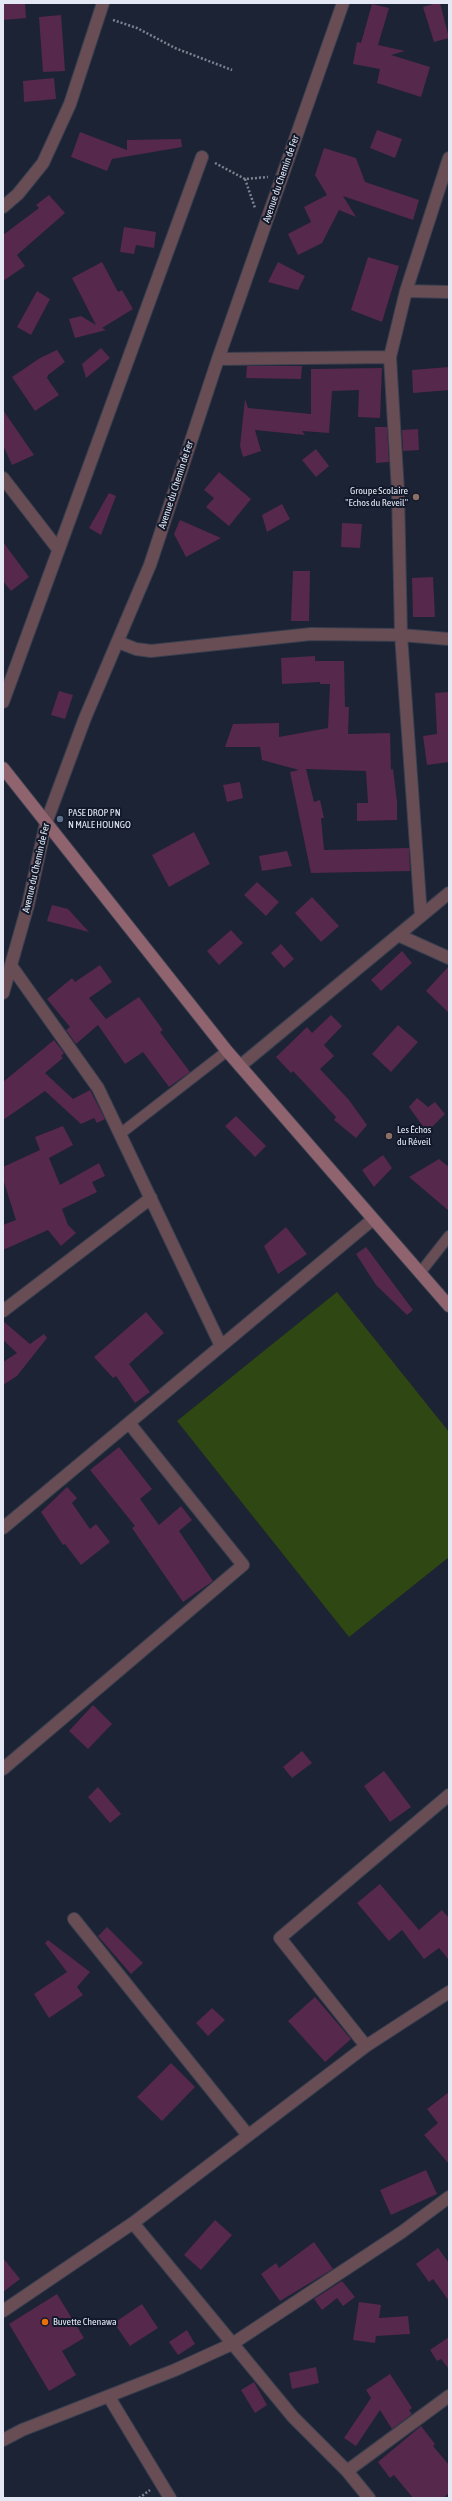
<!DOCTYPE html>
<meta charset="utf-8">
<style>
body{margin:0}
#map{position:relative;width:452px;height:2501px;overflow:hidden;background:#1c2334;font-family:"Asap Condensed",sans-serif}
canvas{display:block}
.frame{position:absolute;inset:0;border:4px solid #e3e8f4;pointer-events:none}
</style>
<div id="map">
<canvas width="452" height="2501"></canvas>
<div class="frame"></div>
</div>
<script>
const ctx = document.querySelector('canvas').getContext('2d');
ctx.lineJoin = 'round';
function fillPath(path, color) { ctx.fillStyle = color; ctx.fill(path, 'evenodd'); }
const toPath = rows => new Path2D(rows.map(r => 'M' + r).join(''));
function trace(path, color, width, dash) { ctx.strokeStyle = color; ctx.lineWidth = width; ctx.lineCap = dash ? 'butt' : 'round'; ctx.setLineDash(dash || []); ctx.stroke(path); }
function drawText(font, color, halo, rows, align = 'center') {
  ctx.font = font + ' "Asap Condensed",sans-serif'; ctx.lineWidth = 4; ctx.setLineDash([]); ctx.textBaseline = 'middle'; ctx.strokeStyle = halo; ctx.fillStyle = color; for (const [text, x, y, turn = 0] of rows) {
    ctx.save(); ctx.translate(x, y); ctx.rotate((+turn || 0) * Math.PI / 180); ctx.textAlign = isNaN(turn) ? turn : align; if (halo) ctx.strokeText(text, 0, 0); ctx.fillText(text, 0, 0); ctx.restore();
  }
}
fillPath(toPath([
 [337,1292,449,1432,449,1557,349,1637,177,1421]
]), '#2f4712');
fillPath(toPath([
 [3,3,25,3,26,18,3,20],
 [436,3,440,3,449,38,434,42,423,7],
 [372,4,389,8,378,45,405,51,391,55,430,67,421,97,377,83,380,69,353,64,357,42,361,43],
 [61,15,65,71,43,72,39,17],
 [54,78,56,99,24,102,23,81],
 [377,130,402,139,395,158,370,148],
 [80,132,127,150,127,140,181,139,182,147,112,159,107,171,71,157],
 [324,148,356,158,365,182,419,200,413,220,343,196,356,217,339,210,322,243,298,255,288,234,311,222,304,207,327,195,315,175],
 [49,195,65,213,17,255,25,266,3,281,3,235,39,208,36,205],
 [124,227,156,232,154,248,136,245,134,254,120,252],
 [368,257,399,266,382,322,351,310],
 [102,262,118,292,122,290,133,309,102,328,106,330,75,338,69,319,81,316,96,325,72,278],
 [278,262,305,276,298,290,268,282],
 [37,291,50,299,31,335,17,327],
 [101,348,110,358,86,378,82,364],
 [57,350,65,362,48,375,47,378,59,395,35,411,12,377,40,358],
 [247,366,302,366,301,379,246,378],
 [449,367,449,390,413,393,412,370],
 [382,368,380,418,358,417,359,390,332,391,329,433,302,431,305,435,255,430,261,451,243,457,240,446,245,399,248,408,311,414,311,369],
 [3,410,34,455,12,465,3,445],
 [375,427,387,427,389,462,376,463],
 [418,429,419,450,403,451,402,430],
 [316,449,329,466,316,477,302,460],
 [219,472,251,499,229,526,206,507,214,498,204,490],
 [109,493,116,496,101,535,89,528],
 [282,504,290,519,267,532,262,515],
 [180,520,221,538,186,557,174,534],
 [342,523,362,524,360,548,341,547],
 [3,542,29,577,11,591,3,581],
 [293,571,310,571,309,621,291,621],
 [433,577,435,617,413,617,412,578],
 [315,656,315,661,344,661,345,707,349,707,348,734,390,733,391,770,393,769,397,802,397,820,357,821,357,803,368,803,366,771,306,769,314,802,320,800,324,818,321,818,324,850,409,848,410,871,311,873,290,772,299,770,262,760,260,747,225,747,233,724,279,723,279,737,328,728,330,684,320,684,320,682,282,684,281,658],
 [59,691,73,695,65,719,51,715],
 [449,692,449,762,427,765,423,736,437,734,435,693],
 [240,782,243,798,227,802,223,785],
 [194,832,210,864,169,887,152,855],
 [287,851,292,866,262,871,259,856],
 [257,882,279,902,266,916,244,895],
 [312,897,339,926,321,942,295,913],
 [52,905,68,909,89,932,47,921],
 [231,930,243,943,219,965,207,951],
 [281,944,294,959,284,968,271,953],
 [402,951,412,963,381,991,371,980],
 [100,965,112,982,89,998,106,1019,139,997,163,1030,160,1032,190,1072,169,1087,143,1052,125,1064,98,1025,76,1044,66,1030,70,1027,47,999,72,978,75,982],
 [449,966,449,1013,426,991],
 [331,1015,342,1026,324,1045,334,1056,320,1069,349,1100,367,1125,356,1138,334,1120,336,1117,293,1071,291,1073,276,1057,307,1027,312,1033],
 [398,1025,418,1042,391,1072,372,1054],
 [54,1040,64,1053,61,1056,63,1058,45,1073,73,1099,90,1090,105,1119,97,1123,94,1118,81,1124,45,1091,3,1120,3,1082],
 [417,1098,428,1107,435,1102,445,1114,427,1132,409,1107],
 [236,1116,266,1146,255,1157,225,1126],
 [63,1126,73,1145,49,1158,60,1185,99,1163,105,1176,92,1182,97,1192,62,1209,68,1225,76,1233,61,1246,48,1230,3,1250,3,1225,16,1220,3,1179,3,1167,40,1150,35,1137],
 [383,1155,392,1168,374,1187,362,1170],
 [439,1159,449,1167,449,1211,409,1177],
 [286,1227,307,1254,278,1274,264,1246],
 [366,1247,413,1310,407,1315,376,1285,356,1254],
 [146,1312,164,1333,129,1364,150,1392,135,1403,116,1376,113,1378,94,1357],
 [3,1321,30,1344,44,1334,47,1338,17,1376,3,1385,3,1362,17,1353,3,1340],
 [119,1447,152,1489,140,1499,159,1525,181,1506,192,1520,179,1531,213,1581,183,1602,132,1528,135,1526,90,1470],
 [67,1487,77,1498,72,1503,90,1529,96,1524,110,1542,81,1565,65,1544,63,1545,41,1512],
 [93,1705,112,1724,88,1749,69,1731],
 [302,1751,312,1763,292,1778,283,1767],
 [384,1771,411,1807,390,1822,364,1786],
 [98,1787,121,1814,110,1823,88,1797],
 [380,1884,419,1930,442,1910,449,1918,449,1960,439,1948,424,1959,402,1930,389,1941,357,1903],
 [107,1927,143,1963,131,1974,98,1936],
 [48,1940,90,1972,77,1987,83,1995,49,2018,34,1994,67,1972,45,1943],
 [315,1997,351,2039,325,2062,288,2021],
 [212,2008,225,2020,208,2036,196,2023],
 [171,2063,195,2087,162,2121,137,2097],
 [449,2092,449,2164,424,2135,438,2123,427,2109],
 [426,2170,437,2194,391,2215,380,2190],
 [215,2220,232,2235,201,2270,184,2255],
 [314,2242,333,2269,280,2301,261,2274,276,2263,279,2268],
 [438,2248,449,2263,449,2301,433,2279,429,2282,416,2264],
 [3,2258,20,2279,3,2292],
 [342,2281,355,2297,343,2306,337,2298,322,2310,314,2299],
 [57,2294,84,2338,62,2351,76,2375,49,2391,9,2324],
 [359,2302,381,2305,379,2318,408,2316,410,2334,376,2336,375,2343,353,2340],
 [142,2304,158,2328,130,2346,114,2323],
 [187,2330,195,2344,178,2355,169,2342],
 [449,2337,449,2369,441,2359,437,2361,430,2350],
 [316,2367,319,2383,292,2389,289,2373],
 [390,2374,412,2408,409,2410,412,2414,392,2429,380,2410,356,2446,344,2438,371,2398,366,2390],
 [254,2382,267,2405,255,2413,241,2390],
 [421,2426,435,2444,433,2446,449,2465,449,2493,443,2498,413,2498,394,2475,390,2478,378,2462]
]), '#56284b');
const lane = toPath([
 [120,1134,227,1051],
 [420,1273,449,1236]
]);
const street = toPath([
 [3,207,18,194,43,163,70,104,103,3],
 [406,291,449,292],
 [218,359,390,357],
 [3,478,58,549],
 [118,642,136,649,151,651,311,634,401,635,449,639],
 [3,702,202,157],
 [421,916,401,635,398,492,390,357,406,291,449,158],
 [398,935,449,958],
 [12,967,98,1088,221,1346],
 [3,993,28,905,46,823,85,718,150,565,218,359,343,3],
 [240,1066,449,893],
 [3,1311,151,1198],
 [3,1528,372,1220],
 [3,1769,243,1565,129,1423],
 [74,1919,247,2134],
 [366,2046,280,1938,449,1795],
 [133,2223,293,2417,347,2471,369,2498],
 [3,2311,133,2223,366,2046,449,1992],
 [109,2397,170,2498],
 [3,2440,22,2430,175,2370,232,2344,402,2232,449,2197],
 [347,2471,449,2396]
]);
const secondary = toPath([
 [3,768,227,1051,449,1306]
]);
trace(lane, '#383f4f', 12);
trace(street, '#383f4f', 14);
trace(secondary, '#383f4f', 14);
trace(toPath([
 [113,20,137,28,175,48,232,70],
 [215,163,245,179,268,177],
 [245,179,255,208],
 [139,2498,150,2490]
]), '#7c8290', 2.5, [2, 2]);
trace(lane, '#684d54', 10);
trace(street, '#684d54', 12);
trace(secondary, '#8f646f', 12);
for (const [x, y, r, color] of [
 [416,497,4,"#8d6e63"],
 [60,819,4,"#5c6f8a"],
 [389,1136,4,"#8d6e63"],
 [45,2322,4,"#e8710a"]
]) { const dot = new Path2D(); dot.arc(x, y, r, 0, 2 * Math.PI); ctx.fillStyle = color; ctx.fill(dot); trace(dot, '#12192a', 1.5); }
drawText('10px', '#e3e8f4', '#12192a', [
 ["Avenue du Chemin de Fer",281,179,-71],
 ["Avenue du Chemin de Fer",176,485,-72],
 ["Avenue du Chemin de Fer",36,868,-77]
]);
drawText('10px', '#e3e8f4', '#12192a', [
 ["Groupe Scolaire",408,491,"right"],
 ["\"Echos du Reveil\"",408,503,"right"],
 ["PASE DROP PN",68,813],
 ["N MALE HOUNGO",68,825],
 ["Les Échos",397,1130],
 ["du Réveil",397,1142],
 ["Buvette Chenawa",53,2322]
], 'left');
</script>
